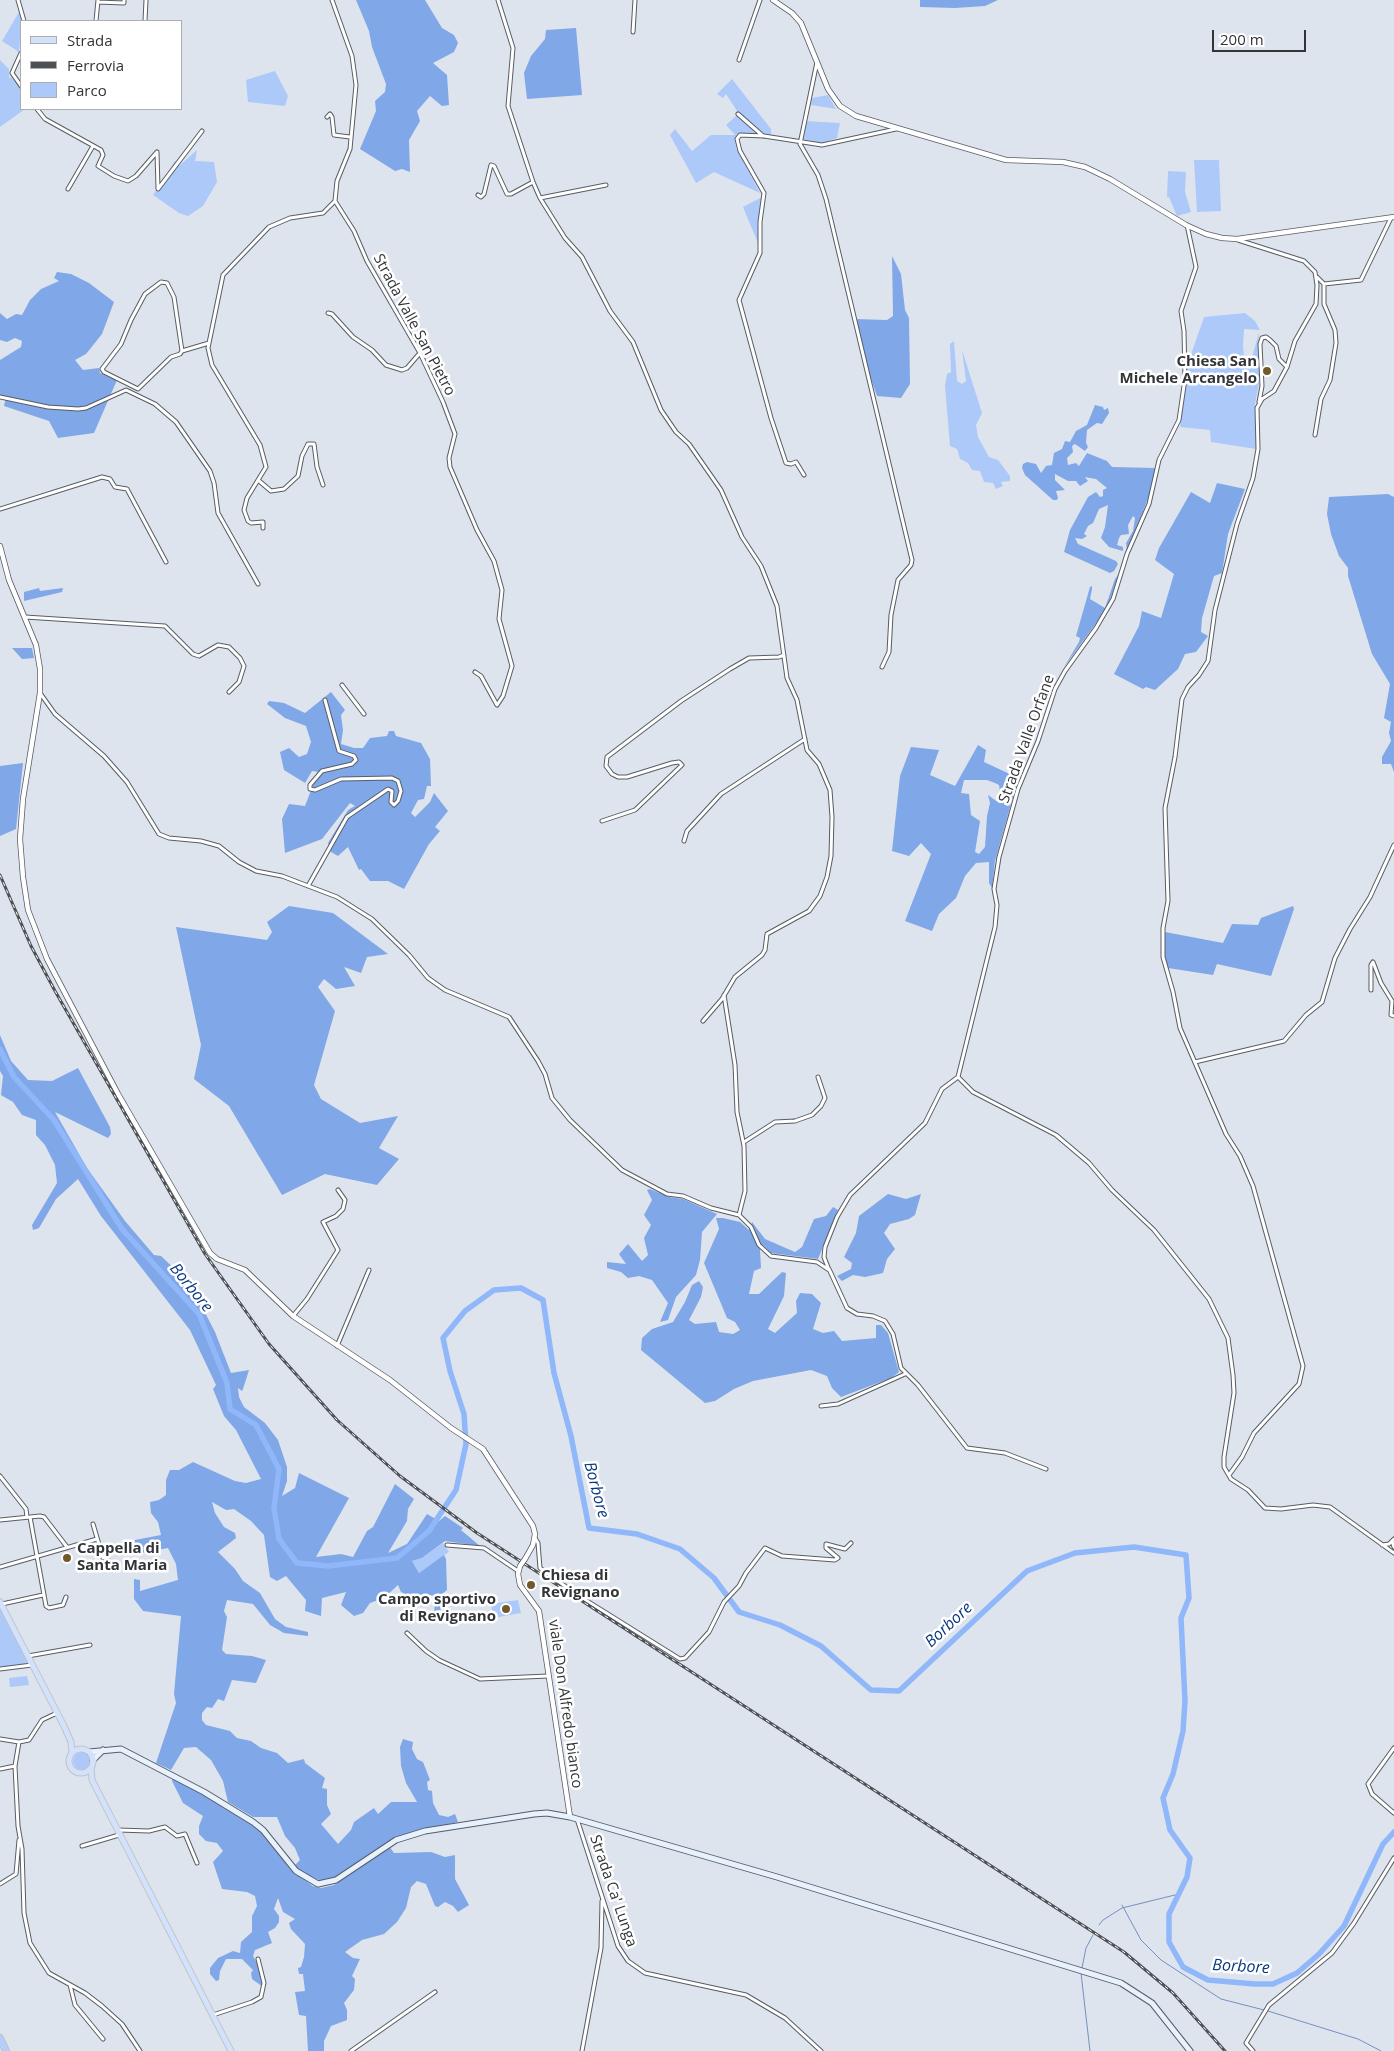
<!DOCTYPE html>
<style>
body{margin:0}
#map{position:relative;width:1394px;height:2051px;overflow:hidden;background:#dee4ed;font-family:"Open Sans",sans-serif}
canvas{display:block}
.legend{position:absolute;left:20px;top:20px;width:162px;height:90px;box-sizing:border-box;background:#fff;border:1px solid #adaeaf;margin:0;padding:6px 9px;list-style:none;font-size:15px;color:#323437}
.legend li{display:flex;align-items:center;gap:10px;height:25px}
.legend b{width:25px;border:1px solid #adaeaf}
.scale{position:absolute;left:1212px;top:30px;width:94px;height:22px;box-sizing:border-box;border:2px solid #323437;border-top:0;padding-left:6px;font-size:15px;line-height:18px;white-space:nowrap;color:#323437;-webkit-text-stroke:4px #fff;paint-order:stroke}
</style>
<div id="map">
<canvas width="1394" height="2051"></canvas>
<ul class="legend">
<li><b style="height:6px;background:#d2e2fd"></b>Strada</li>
<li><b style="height:6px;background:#4d5054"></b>Ferrovia</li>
<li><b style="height:14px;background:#acc9fa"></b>Parco</li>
</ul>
<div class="scale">200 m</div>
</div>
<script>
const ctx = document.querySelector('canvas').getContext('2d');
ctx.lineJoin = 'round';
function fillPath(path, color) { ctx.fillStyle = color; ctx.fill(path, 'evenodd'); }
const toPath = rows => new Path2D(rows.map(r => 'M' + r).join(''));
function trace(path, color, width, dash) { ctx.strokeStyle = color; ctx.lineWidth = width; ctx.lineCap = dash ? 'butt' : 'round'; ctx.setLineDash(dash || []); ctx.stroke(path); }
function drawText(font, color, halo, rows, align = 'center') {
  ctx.font = font + ' "Open Sans",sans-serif'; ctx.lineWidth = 5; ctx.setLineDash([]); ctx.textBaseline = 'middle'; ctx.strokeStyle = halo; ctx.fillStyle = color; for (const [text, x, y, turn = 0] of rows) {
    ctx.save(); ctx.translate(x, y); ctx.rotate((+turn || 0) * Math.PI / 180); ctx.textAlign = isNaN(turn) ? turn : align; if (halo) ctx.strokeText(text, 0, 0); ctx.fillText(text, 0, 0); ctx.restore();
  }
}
fillPath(toPath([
 [19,12,22,21,19,52,2,41],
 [0,60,9,69,9,78,11,77,21,89,21,109,25,109,0,127],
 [275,71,288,96,285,106,248,102,246,80],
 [732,79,771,129,771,135,765,135,737,111,726,94,723,98,717,94],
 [828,95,836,109,811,105,812,98],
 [737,115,760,135,738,134,735,141,736,148,760,193,714,172,696,183,670,135,675,129,692,151,711,135,735,135,726,125],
 [805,121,840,123,837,138,822,143,802,139],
 [197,150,195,161,214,162,217,182,203,206,188,216,179,213,153,195,175,161,180,165],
 [1194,160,1219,160,1221,211,1197,212],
 [1168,171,1186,172,1185,192,1191,212,1177,216,1169,197,1167,197],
 [762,197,759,217,758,243,743,207],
 [1245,313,1255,321,1260,330,1244,329,1243,346,1244,357,1252,357,1259,333,1259,383,1255,404,1256,449,1211,442,1210,430,1180,427,1187,366,1204,317],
 [954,341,957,381,962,384,966,381,962,350,982,413,976,425,978,437,989,457,998,460,1010,476,1010,481,1001,482,1003,486,996,489,993,483,984,482,980,471,972,470,968,463,960,459,957,449,950,446,945,386,947,374,951,372,950,344],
 [443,1543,449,1552,419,1573,412,1561,422,1558],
 [518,1600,521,1613,493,1618,491,1604],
 [0,1607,30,1664,28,1665,0,1668],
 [27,1676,29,1685,10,1687,9,1678],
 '73 1761a9 9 0 1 1 18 0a9 9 0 1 1-18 0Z'
]), '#acc9fa');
fillPath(toPath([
 [356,0,425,0,442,28,454,35,458,43,454,52,433,63,447,75,449,105,442,106,430,96,417,111,420,121,409,140,410,172,402,169,395,171,360,149,376,111,375,101,385,92,386,84,372,47,369,31],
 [920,0,998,0,985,6,955,8,920,7],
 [576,28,582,95,527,99,524,73,531,56,545,39,546,30],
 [892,256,901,274,905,310,909,318,910,384,901,398,877,396,863,356,855,319,887,320,893,316],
 [57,272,71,274,89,283,114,302,102,334,86,354,75,360,83,370,99,368,100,373,117,380,94,433,58,438,49,421,4,406,6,397,0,395,0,360,21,347,22,341,15,338,7,342,0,340,0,313,7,319,16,314,22,315,30,300,41,289,59,281,54,278],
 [1095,405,1103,407,1104,410,1108,408,1109,413,1102,424,1097,423,1087,430,1086,443,1088,447,1085,451,1075,444,1072,446,1073,452,1067,458,1068,465,1076,463,1079,466,1087,453,1107,461,1112,467,1155,468,1149,496,1127,551,1126,543,1133,531,1135,518,1133,516,1128,525,1129,534,1121,535,1119,538,1117,545,1123,547,1123,551,1109,547,1101,538,1105,527,1108,505,1099,509,1093,523,1088,526,1084,534,1087,536,1082,539,1075,538,1078,544,1116,561,1118,564,1114,571,1110,573,1064,552,1070,530,1088,497,1096,492,1100,497,1103,496,1103,490,1107,488,1096,479,1090,478,1085,477,1088,481,1080,486,1076,481,1068,481,1055,474,1055,480,1065,490,1056,491,1058,498,1057,500,1053,500,1025,475,1022,468,1023,464,1027,462,1036,464,1041,473,1046,466,1052,465,1054,453,1062,449,1065,441,1070,442,1076,431,1087,425],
 [1217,483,1245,489,1228,534,1222,573,1214,576,1202,618,1201,632,1208,636,1196,652,1185,654,1178,669,1155,690,1146,687,1143,689,1114,674,1139,626,1142,611,1161,618,1174,574,1155,560,1159,548,1191,492,1210,503],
 [1388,494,1394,497,1394,772,1391,764,1382,764,1382,757,1391,741,1389,733,1391,722,1384,718,1390,684,1372,654,1348,576,1348,568,1339,556,1331,534,1327,514,1329,497],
 [1119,574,1107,608,1064,667,1079,642,1080,638,1076,636,1090,587,1092,586,1092,589,1090,599,1105,608,1115,579],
 [39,588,40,591,63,588,62,592,24,601,24,592],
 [12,648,32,648,34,658,22,659],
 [331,692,345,710,341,715,343,730,341,744,354,748,363,748,370,738,387,736,389,731,394,731,396,736,421,743,430,759,431,786,427,786,424,799,418,800,411,813,415,817,430,802,434,793,448,811,435,827,440,831,429,844,404,889,388,881,370,881,361,869,359,870,348,847,338,856,331,852,328,843,348,810,355,806,350,803,322,839,285,853,282,819,289,804,305,806,318,772,312,771,305,783,284,770,280,752,289,748,299,757,307,754,311,742,306,726,285,718,267,704,269,701,284,703,305,713],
 [978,745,986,750,984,762,1014,776,1003,798,1001,798,999,785,995,783,987,780,964,780,961,793,969,794,971,815,980,821,975,852,979,854,985,847,987,816,990,803,988,795,999,803,1003,803,1017,782,995,861,992,888,989,883,989,862,976,863,965,876,956,898,939,914,932,931,905,921,931,854,921,843,909,856,892,851,900,776,911,747,939,750,930,775,955,786],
 [23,763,16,829,0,836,0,766],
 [289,906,333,913,388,954,367,957,361,973,344,967,355,986,336,989,324,979,318,987,335,1011,314,1085,321,1099,360,1123,398,1116,379,1148,399,1159,377,1185,325,1174,282,1195,229,1106,194,1079,201,1045,176,927,267,940,272,932,267,922],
 [1293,906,1294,909,1271,976,1217,964,1213,975,1168,968,1165,959,1165,932,1223,943,1232,924,1258,925,1261,918],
 [0,1035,11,1061,28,1080,52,1081,78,1068,110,1127,111,1134,108,1138,55,1112,87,1168,125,1221,154,1255,161,1256,183,1277,198,1299,215,1332,231,1373,249,1370,243,1389,242,1391,238,1388,239,1397,244,1407,265,1423,278,1440,287,1467,287,1481,282,1496,295,1488,299,1473,349,1498,316,1557,341,1554,353,1557,367,1531,373,1527,395,1484,414,1499,408,1509,407,1521,388,1553,407,1544,427,1514,439,1521,445,1516,463,1528,461,1530,480,1546,445,1541,422,1558,412,1561,419,1573,444,1555,446,1559,447,1590,441,1595,442,1609,434,1612,436,1596,428,1595,420,1601,401,1592,398,1585,384,1598,370,1603,363,1613,354,1616,341,1605,346,1592,322,1598,321,1616,305,1611,306,1600,286,1576,277,1581,270,1577,264,1535,251,1521,234,1509,226,1510,212,1502,215,1513,224,1527,235,1533,236,1538,218,1552,235,1569,243,1581,260,1593,275,1619,286,1627,308,1632,308,1636,284,1633,270,1625,253,1604,227,1600,224,1611,227,1617,222,1650,226,1654,252,1656,266,1660,256,1683,232,1680,224,1701,218,1699,212,1708,207,1707,202,1713,202,1720,206,1725,230,1731,237,1738,251,1741,261,1748,277,1753,288,1763,304,1759,305,1763,325,1778,322,1788,327,1789,327,1805,331,1814,321,1824,338,1844,351,1830,354,1822,374,1808,378,1814,391,1802,417,1802,406,1783,401,1766,400,1747,403,1739,413,1742,412,1749,417,1759,423,1762,430,1780,427,1782,428,1790,432,1791,433,1803,439,1815,448,1817,455,1814,458,1822,395,1838,333,1879,323,1882,300,1871,295,1865,300,1860,295,1848,285,1836,277,1817,253,1817,228,1802,223,1781,211,1760,196,1747,184,1748,171,1770,156,1763,176,1703,174,1694,181,1616,143,1611,134,1599,134,1579,140,1580,140,1591,178,1580,176,1564,168,1548,135,1554,135,1540,161,1535,158,1522,151,1513,150,1502,159,1500,166,1495,166,1480,170,1470,179,1470,193,1462,235,1481,246,1483,261,1479,236,1430,224,1416,213,1389,216,1385,190,1330,101,1216,78,1179,56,1199,39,1228,33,1230,32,1225,57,1183,55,1165,45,1145,36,1135,36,1120,22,1115,13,1102,1,1095,3,1076,0,1071],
 [650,1189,669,1197,683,1199,717,1214,702,1232,700,1260,696,1275,676,1297,668,1320,660,1322,668,1303,652,1280,639,1276,628,1278,621,1272,607,1268,607,1262,626,1264,619,1254,628,1244,642,1261,648,1255,644,1238,651,1225,644,1215,652,1200,647,1190],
 [888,1194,906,1199,921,1194,915,1215,909,1219,890,1224,884,1233,895,1249,887,1259,883,1273,865,1277,853,1275,842,1281,837,1276,851,1269,852,1263,844,1257,856,1233,859,1216],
 [833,1207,838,1210,818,1259,771,1253,763,1245,760,1250,761,1268,754,1271,749,1294,759,1294,782,1272,786,1273,784,1296,768,1329,775,1333,797,1313,796,1301,800,1293,812,1294,821,1303,813,1329,823,1333,834,1331,842,1341,876,1338,876,1325,881,1325,888,1333,899,1372,891,1378,841,1397,832,1388,827,1376,811,1370,753,1381,734,1389,715,1401,705,1403,641,1350,642,1338,652,1329,673,1322,685,1302,692,1285,699,1281,703,1287,701,1297,689,1320,695,1324,716,1322,719,1332,733,1334,740,1330,735,1322,727,1318,704,1263,719,1229,716,1218,723,1218,740,1222,749,1230,752,1222,765,1239,795,1252,802,1247,814,1219,826,1216],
 [173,1777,244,1818,262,1832,291,1870,313,1886,321,1888,334,1885,389,1846,394,1853,431,1852,445,1857,455,1855,455,1879,469,1905,458,1912,453,1906,445,1902,438,1907,435,1906,426,1884,417,1881,411,1887,406,1908,397,1922,384,1934,362,1940,345,1952,353,1958,360,1959,352,1976,355,1979,354,1990,344,2003,347,2010,347,2020,331,2026,324,2041,324,2051,308,2051,306,2016,299,2015,295,1992,305,1991,303,1974,299,1974,298,1968,301,1967,304,1957,305,1944,291,1929,289,1923,295,1919,283,1912,278,1898,274,1909,279,1916,279,1922,275,1928,268,1932,272,1943,255,1950,253,1956,260,1968,263,1987,252,1979,251,1973,253,1970,242,1959,226,1959,220,1971,219,1980,216,1981,210,1974,210,1968,218,1958,233,1951,240,1953,241,1942,252,1932,252,1916,257,1906,255,1896,247,1892,222,1889,213,1862,223,1851,217,1843,206,1841,199,1834,199,1826,203,1816,183,1803,172,1781]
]), '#80a7e7');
trace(toPath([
 [1122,1905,1141,1940,1161,1960,1221,1999,1264,2010],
 [1099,1925,1103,1920,1122,1908,1179,1894],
 [1082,1968,1086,1948,1093,1935],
 [1081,1973,1090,2051],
 [1268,2011,1358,2039,1381,2051]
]), '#7490bf', 1);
trace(toPath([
 [0,1049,14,1077,54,1120,122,1229,199,1314,227,1383,230,1409,256,1425,279,1469,274,1508,279,1539,297,1563,328,1566,397,1558,429,1531,456,1490,466,1444,464,1414,450,1371,443,1338,465,1311,494,1290,521,1288,543,1300,554,1373,571,1436,589,1528,637,1534,680,1549,714,1578,739,1612,780,1625,821,1646,871,1690,899,1691,1027,1571,1075,1553,1134,1547,1186,1555,1189,1598,1181,1618,1185,1701,1183,1731,1173,1774,1163,1798,1170,1830,1190,1858,1187,1877,1169,1914,1169,1942,1183,1967,1208,1980,1255,1984,1273,1984,1297,1973,1319,1954,1344,1926,1383,1844,1394,1832]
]), '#90b7f9', 5.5);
const minor = toPath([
 [18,0,24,21],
 [332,0,352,56,356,85,350,149,337,181,335,201,354,231,367,261,420,353,443,402,455,434,449,458,450,467,477,530,494,561,502,590,499,619,512,666,503,696,497,705,481,676,475,672],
 [498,0,513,48,508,106,533,182,540,198,565,238,582,257,610,311,633,342,661,410,676,432,689,444,721,490,742,537,761,566,777,606,787,678,797,700,807,750,819,764,830,790,832,817,831,856,827,877,820,896,809,911,767,934,765,950,762,955,735,977,722,999,703,1021],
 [98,2,124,3,124,0],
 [96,21,98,0],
 [145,21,146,0],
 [633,32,635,0],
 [21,53,12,73,21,86],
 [739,60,760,0],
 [817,62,800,144,818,175,826,199,912,560,911,565,898,580,891,615,889,652,882,667],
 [37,109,45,119,101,150,103,155,98,166,114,176,128,181,136,176,157,152,158,189,202,131],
 [738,114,763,136],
 [327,117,330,114,332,117,334,135,350,137],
 [68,189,93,146],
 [478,195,481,197,484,194,491,165,494,166,507,194,511,194,533,182],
 [540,198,606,185],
 [1324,284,1361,280,1391,218],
 [328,313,332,314,353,337,372,350,386,365,402,370,407,368,420,353],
 [182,351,180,354,171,357,138,389,104,372,102,369,121,344,131,320,145,294,161,282,167,283,174,297,182,351,209,343],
 [0,397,48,407,78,409,86,408,126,390,155,404,176,422,210,471,214,483,218,513,258,584],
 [1259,402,1262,386,1260,344,1262,338,1266,337,1270,340,1276,346,1279,359,1287,367],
 [1315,435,1321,399,1330,380,1336,343,1335,330,1324,304,1324,284,1317,277],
 [804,475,796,462,791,464,786,463,771,418,739,300,760,253,760,222,764,193,740,151,737,139,740,135,764,136,822,145,896,129],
 [258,480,271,491,284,489,298,476,302,456,308,444,314,444,317,467,323,485],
 [0,509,102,477,110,479,115,487,127,489,166,562],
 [263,528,263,522,251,523,248,521,244,510,247,498,266,467,260,445,212,365,208,348,223,275,269,227,290,218,323,213,335,201],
 [25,617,165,626,193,654,199,656,218,645,229,647,240,658,244,666,239,682,229,692],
 [342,685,364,714],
 [40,693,55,714,104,756,127,782,159,834,169,838,201,841,219,846,239,862,256,871,282,876,337,897,372,919,409,955,428,978,445,990,509,1017,538,1061,545,1074,552,1098,570,1120,622,1170,667,1194,683,1196,711,1208,739,1215,751,1227,759,1245,771,1256,817,1262,829,1270,824,1257,825,1247,837,1217,850,1195,925,1123,942,1089,958,1077],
 [602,821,635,810,682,765,679,762,672,763,627,777,618,777,612,774,606,766,607,757,681,701,730,669,749,658,779,657,784,655],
 [684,841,687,831,721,794,805,739],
 [308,886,347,817,388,789,392,791,391,802,394,805,398,801,401,791,398,781,392,778,341,779,315,790,310,789,310,785,322,771,352,764,356,760,354,756,339,751,325,700],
 [1371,990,1371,965,1373,962,1381,983,1392,1001,1391,1015,1394,1016],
 [724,995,735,1065,737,1112,744,1146,745,1191,739,1215],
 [1195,1062,1284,1041,1306,1015,1322,1002,1335,958,1350,929,1370,897,1394,845],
 [958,1077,995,927,997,905,994,889,999,857,1018,789,1038,741,1055,689,1065,671,1096,628,1113,599,1127,554,1149,504,1159,460,1179,420,1185,379,1184,331,1181,311,1196,267,1187,225],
 [958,1077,973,1092,1056,1135,1089,1163,1112,1190,1154,1230,1209,1299,1228,1338,1233,1375,1234,1393,1224,1457,1224,1467,1231,1479,1248,1490,1265,1508,1281,1509,1313,1505,1330,1507,1394,1553],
 [744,1142,775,1122,795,1121,812,1115,821,1106,825,1098,818,1077],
 [829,1269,847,1308,857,1314,873,1316,885,1321,893,1334,901,1368,918,1385,967,1448,1005,1453,1046,1469],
 [293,1316,307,1299,338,1250,323,1222,336,1216,343,1209,345,1200,338,1190],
 [337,1346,369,1270],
 [821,1406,838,1404,905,1374],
 [1229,1475,1242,1457,1254,1433,1299,1384,1303,1366,1253,1186,1240,1156,1226,1134,1180,1028,1173,992,1163,957,1163,928,1168,901,1165,808,1175,757,1182,699,1188,687,1199,675,1208,661,1215,610,1237,524,1253,478,1258,449,1257,408,1262,399,1274,391,1287,367,1295,341,1316,304,1317,285,1315,272,1304,261,1238,240],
 [0,1476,26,1509,27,1517],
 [30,1517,46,1606,49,1608,63,1605,66,1597],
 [0,1520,40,1516,44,1517,67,1547],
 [93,1524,103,1558,108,1557],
 [535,1538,538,1543,540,1568,576,1594,680,1659,685,1658,709,1632,724,1602,739,1586,746,1573,765,1548,782,1556,835,1560,838,1558,826,1548,826,1544,845,1549,851,1543],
 [1392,1541,1394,1547],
 [447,1545,484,1548,518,1571],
 [1382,1545,1389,1544,1394,1539],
 [0,1567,97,1539],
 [2,1604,43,1595],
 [407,1633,426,1651,439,1660,480,1679,548,1676],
 [28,1656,90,1645],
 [0,1669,32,1665],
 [0,1739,19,1742,29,1740,42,1720,57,1713],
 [19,1742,15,1766,18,1826,22,1849,24,1913,30,1943,49,1973,85,1993,102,2006,122,2024,140,2051],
 [1394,1748,1368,1784,1372,1794,1394,1813],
 [0,1769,15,1766],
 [577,1819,618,1946,628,1961,645,1973,746,1995,785,2018,821,2051],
 [118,1830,149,1831,165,1827,177,1836,185,1834,197,1863],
 [82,1846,119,1835],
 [0,1884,16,1874,19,1840],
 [70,1985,75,2005,103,2039],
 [213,2015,252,2002,261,1997,264,1983,258,1959],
 [351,2051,435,1992],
 [582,2051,601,1948,602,1901],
 [1253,2051,1246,2043,1269,2005,1332,1953,1354,1923,1394,1858]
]);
const tertiary = toPath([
 [773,0,792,13,801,23,828,89,840,106,856,116,1006,160,1063,162,1085,167,1110,179,1186,225,1206,234,1222,238,1237,239,1394,217],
 [0,546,9,580,36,645,40,669,40,693,23,799,20,839,23,877,28,910,47,959,118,1094,210,1253,217,1259,245,1270,293,1316,390,1380,451,1428,483,1449,533,1526,535,1534,533,1545,525,1559],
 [520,1566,518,1574,520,1585,539,1611,570,1817]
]);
const secondary = toPath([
 [89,1752,121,1749,204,1792,253,1822,263,1830,296,1871,318,1884,336,1880,396,1840,425,1831,534,1814,547,1813,570,1817,777,1877,1121,1983,1152,2003,1190,2051],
 [93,1760,103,1750]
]);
const primary = toPath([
 [0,1602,64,1726,71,1742,72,1753],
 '69 1761a12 12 0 1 1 24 0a12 12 0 1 1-24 0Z',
 [91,1768,92,1780,231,2051]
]);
const motorway = toPath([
 [0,2038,6,2051]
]);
trace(minor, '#585d64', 5);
trace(tertiary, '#585d64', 6);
trace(secondary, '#585d64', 7);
trace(primary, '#c2c2c3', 7);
trace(motorway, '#c2c2c3', 8);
trace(minor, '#fff', 3);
trace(tertiary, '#fff', 4.5);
trace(secondary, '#e8f1fe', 5);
trace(primary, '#d2e2fd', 5);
trace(motorway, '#b4cffb', 6);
const rail = toPath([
 [0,875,31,946,55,991,205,1254,269,1344,337,1420,400,1476,477,1533,1124,1952,1173,1993,1225,2051]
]);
trace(rail, '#4d5054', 3);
trace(rail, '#fff', 1, [4]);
const tertiaryBridge = toPath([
 [520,1566,525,1559]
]);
trace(tertiaryBridge, '#585d64', 6, []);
trace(tertiaryBridge, '#fff', 4.5);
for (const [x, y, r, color] of [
 [1267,371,5,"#72592a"],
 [67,1558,5,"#72592a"],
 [531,1585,5,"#72592a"],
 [506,1609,5,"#72592a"]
]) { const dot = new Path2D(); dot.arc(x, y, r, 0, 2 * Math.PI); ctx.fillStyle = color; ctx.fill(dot); trace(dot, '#fff', 2); }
drawText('15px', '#323437', '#fff', [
 ["Strada Valle San Pietro",414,325,62],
 ["Strada Valle Orfane",1027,739,-70],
 ["viale Don Alfredo bianco",565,1704,82],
 ["Strada Ca' Lunga",613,1891,71]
]);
drawText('bold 15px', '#323437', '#fff', [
 ["Chiesa San",1257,362],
 ["Michele Arcangelo",1257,379],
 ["Cappella di",77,1549,"left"],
 ["Santa Maria",77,1566,"left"],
 ["Chiesa di",541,1576,"left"],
 ["Revignano",541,1593,"left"],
 ["Campo sportivo",496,1600],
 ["di Revignano",496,1617]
], 'right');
drawText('italic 16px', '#0b3882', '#fff', [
 ["Borbore",191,1288,51],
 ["Borbore",596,1490,75],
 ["Borbore",949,1625,-43],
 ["Borbore",1241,1967,3]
]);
</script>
